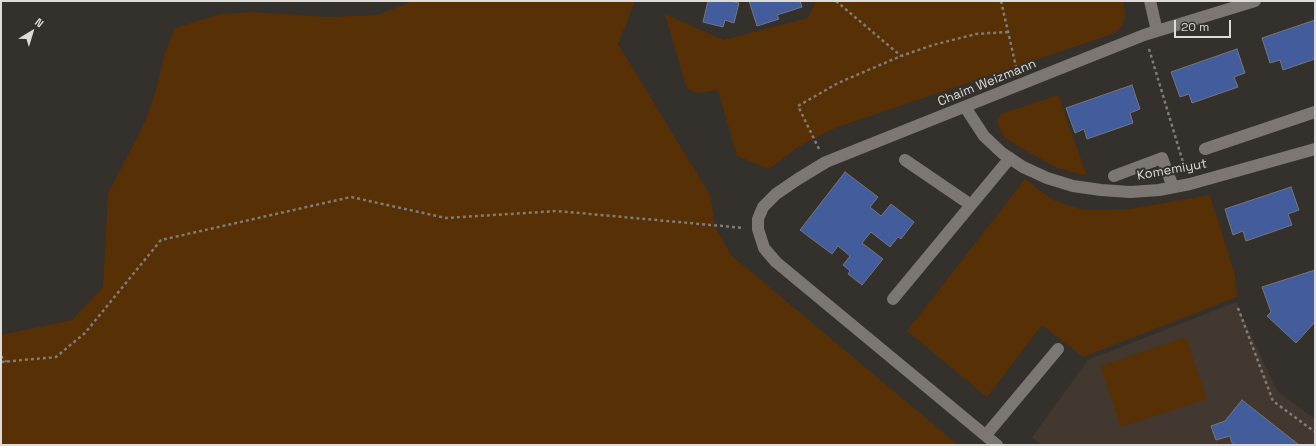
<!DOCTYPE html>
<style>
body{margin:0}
#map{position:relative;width:1316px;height:446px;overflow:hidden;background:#34302c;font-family:"Space Grotesk",sans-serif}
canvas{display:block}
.frame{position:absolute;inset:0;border:2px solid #dedbd8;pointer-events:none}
.north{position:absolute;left:12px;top:12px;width:40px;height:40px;-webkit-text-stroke:3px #34302c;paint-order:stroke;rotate:38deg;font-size:11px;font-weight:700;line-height:16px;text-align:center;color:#dedbd8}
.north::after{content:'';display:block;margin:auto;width:14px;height:18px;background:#dedbd8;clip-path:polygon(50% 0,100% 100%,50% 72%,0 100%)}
.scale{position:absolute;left:1174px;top:20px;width:57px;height:18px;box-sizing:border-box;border:2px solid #dedbd8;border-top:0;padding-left:5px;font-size:12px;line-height:14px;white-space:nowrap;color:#dedbd8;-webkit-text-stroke:3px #34302c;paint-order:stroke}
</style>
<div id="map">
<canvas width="1316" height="446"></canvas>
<div class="frame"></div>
<div class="north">N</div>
<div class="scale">20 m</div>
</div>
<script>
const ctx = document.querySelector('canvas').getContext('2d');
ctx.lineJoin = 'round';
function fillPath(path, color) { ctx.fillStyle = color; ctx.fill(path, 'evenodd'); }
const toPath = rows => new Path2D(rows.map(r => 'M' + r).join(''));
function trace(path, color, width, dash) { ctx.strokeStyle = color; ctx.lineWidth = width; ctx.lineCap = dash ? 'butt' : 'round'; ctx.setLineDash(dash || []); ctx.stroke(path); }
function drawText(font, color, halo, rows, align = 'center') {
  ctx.font = font + ' "Space Grotesk",sans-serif'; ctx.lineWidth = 4; ctx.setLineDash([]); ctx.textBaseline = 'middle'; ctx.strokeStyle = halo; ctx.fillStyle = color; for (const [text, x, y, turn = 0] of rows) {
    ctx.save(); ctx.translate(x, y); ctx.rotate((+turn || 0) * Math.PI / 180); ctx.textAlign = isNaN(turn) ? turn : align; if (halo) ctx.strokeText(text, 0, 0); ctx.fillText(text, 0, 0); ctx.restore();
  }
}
fillPath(toPath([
 [1236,302,1277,391,1315,419,1315,445,1042,445,1032,437,1088,360]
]), '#423830');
fillPath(toPath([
 [412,1,635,1,618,44,710,195,715,227,731,255,958,445,1,445,1,335,72,320,103,287,108,194,146,120,157,86,166,50,175,28,220,14,251,12,327,17,378,15],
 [816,1,1123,1,1125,14,1123,24,1115,33,835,128,798,147,769,169,737,156,718,90,698,93,687,89,665,14,723,40,808,18],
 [1058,95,1087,176,1058,168,1019,147,1003,136,997,121,1001,114],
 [1025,179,1053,200,1083,210,1129,209,1210,195,1235,275,1237,297,1083,357,1042,325,987,397,907,331],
 [1186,337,1207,399,1121,427,1100,366]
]), '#583005');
const building = toPath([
 [708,1,730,1,739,3,734,23,725,20,723,27,703,22,708,1],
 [749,1,800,1,802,7,777,15,779,19,757,26,749,1],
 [1315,20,1315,59,1283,70,1280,60,1270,63,1262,38,1315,20],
 [1237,49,1245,73,1234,77,1238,87,1192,103,1189,94,1180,97,1171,72,1237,49],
 [1132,85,1140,109,1130,113,1133,123,1087,139,1084,129,1075,133,1066,108,1132,85],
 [845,172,878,197,870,207,881,216,891,204,914,222,901,239,898,237,890,247,871,232,862,243,883,259,862,285,848,274,850,271,843,265,850,256,838,246,832,254,800,230,845,172],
 [1291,187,1299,210,1288,214,1292,225,1246,241,1243,231,1233,235,1225,209,1291,187],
 [1315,270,1315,322,1296,343,1267,316,1271,312,1262,287,1315,270],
 [1242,400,1299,445,1235,445,1232,443,1230,436,1216,440,1211,426,1225,421,1242,400]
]);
fillPath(building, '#425c9c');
trace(building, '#74767c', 1);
trace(toPath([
 [836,1,901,56],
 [1001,1,1017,71],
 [1149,49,1185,169],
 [819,149,798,106,838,83,901,56,933,45,976,34,1008,32],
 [1238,308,1273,401,1315,432],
 [1,356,6,362],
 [1,362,56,357,85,333,161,240,351,197,446,218,557,211,744,228]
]), '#7f7c78', 2.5, [3, 3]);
trace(toPath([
 [1150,1,1157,31],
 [965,107,984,136,1002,153,1023,167,1047,178,1073,186,1101,190,1130,192,1159,190,1190,184,1315,149],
 [1205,149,1315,112],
 [905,160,971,205],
 [1114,176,1162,158,1173,187],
 [893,299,1010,158],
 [986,435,1058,349],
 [997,445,776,262,764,248,758,229,758,219,763,207,776,194,798,179,826,162,1144,35,1255,1]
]), '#7c7772', 12);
drawText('13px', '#dedbd8', '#34302c', [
 ["Chaim Weizmann",987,83,-22],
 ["Komemiyut",1172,170,-10]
]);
</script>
